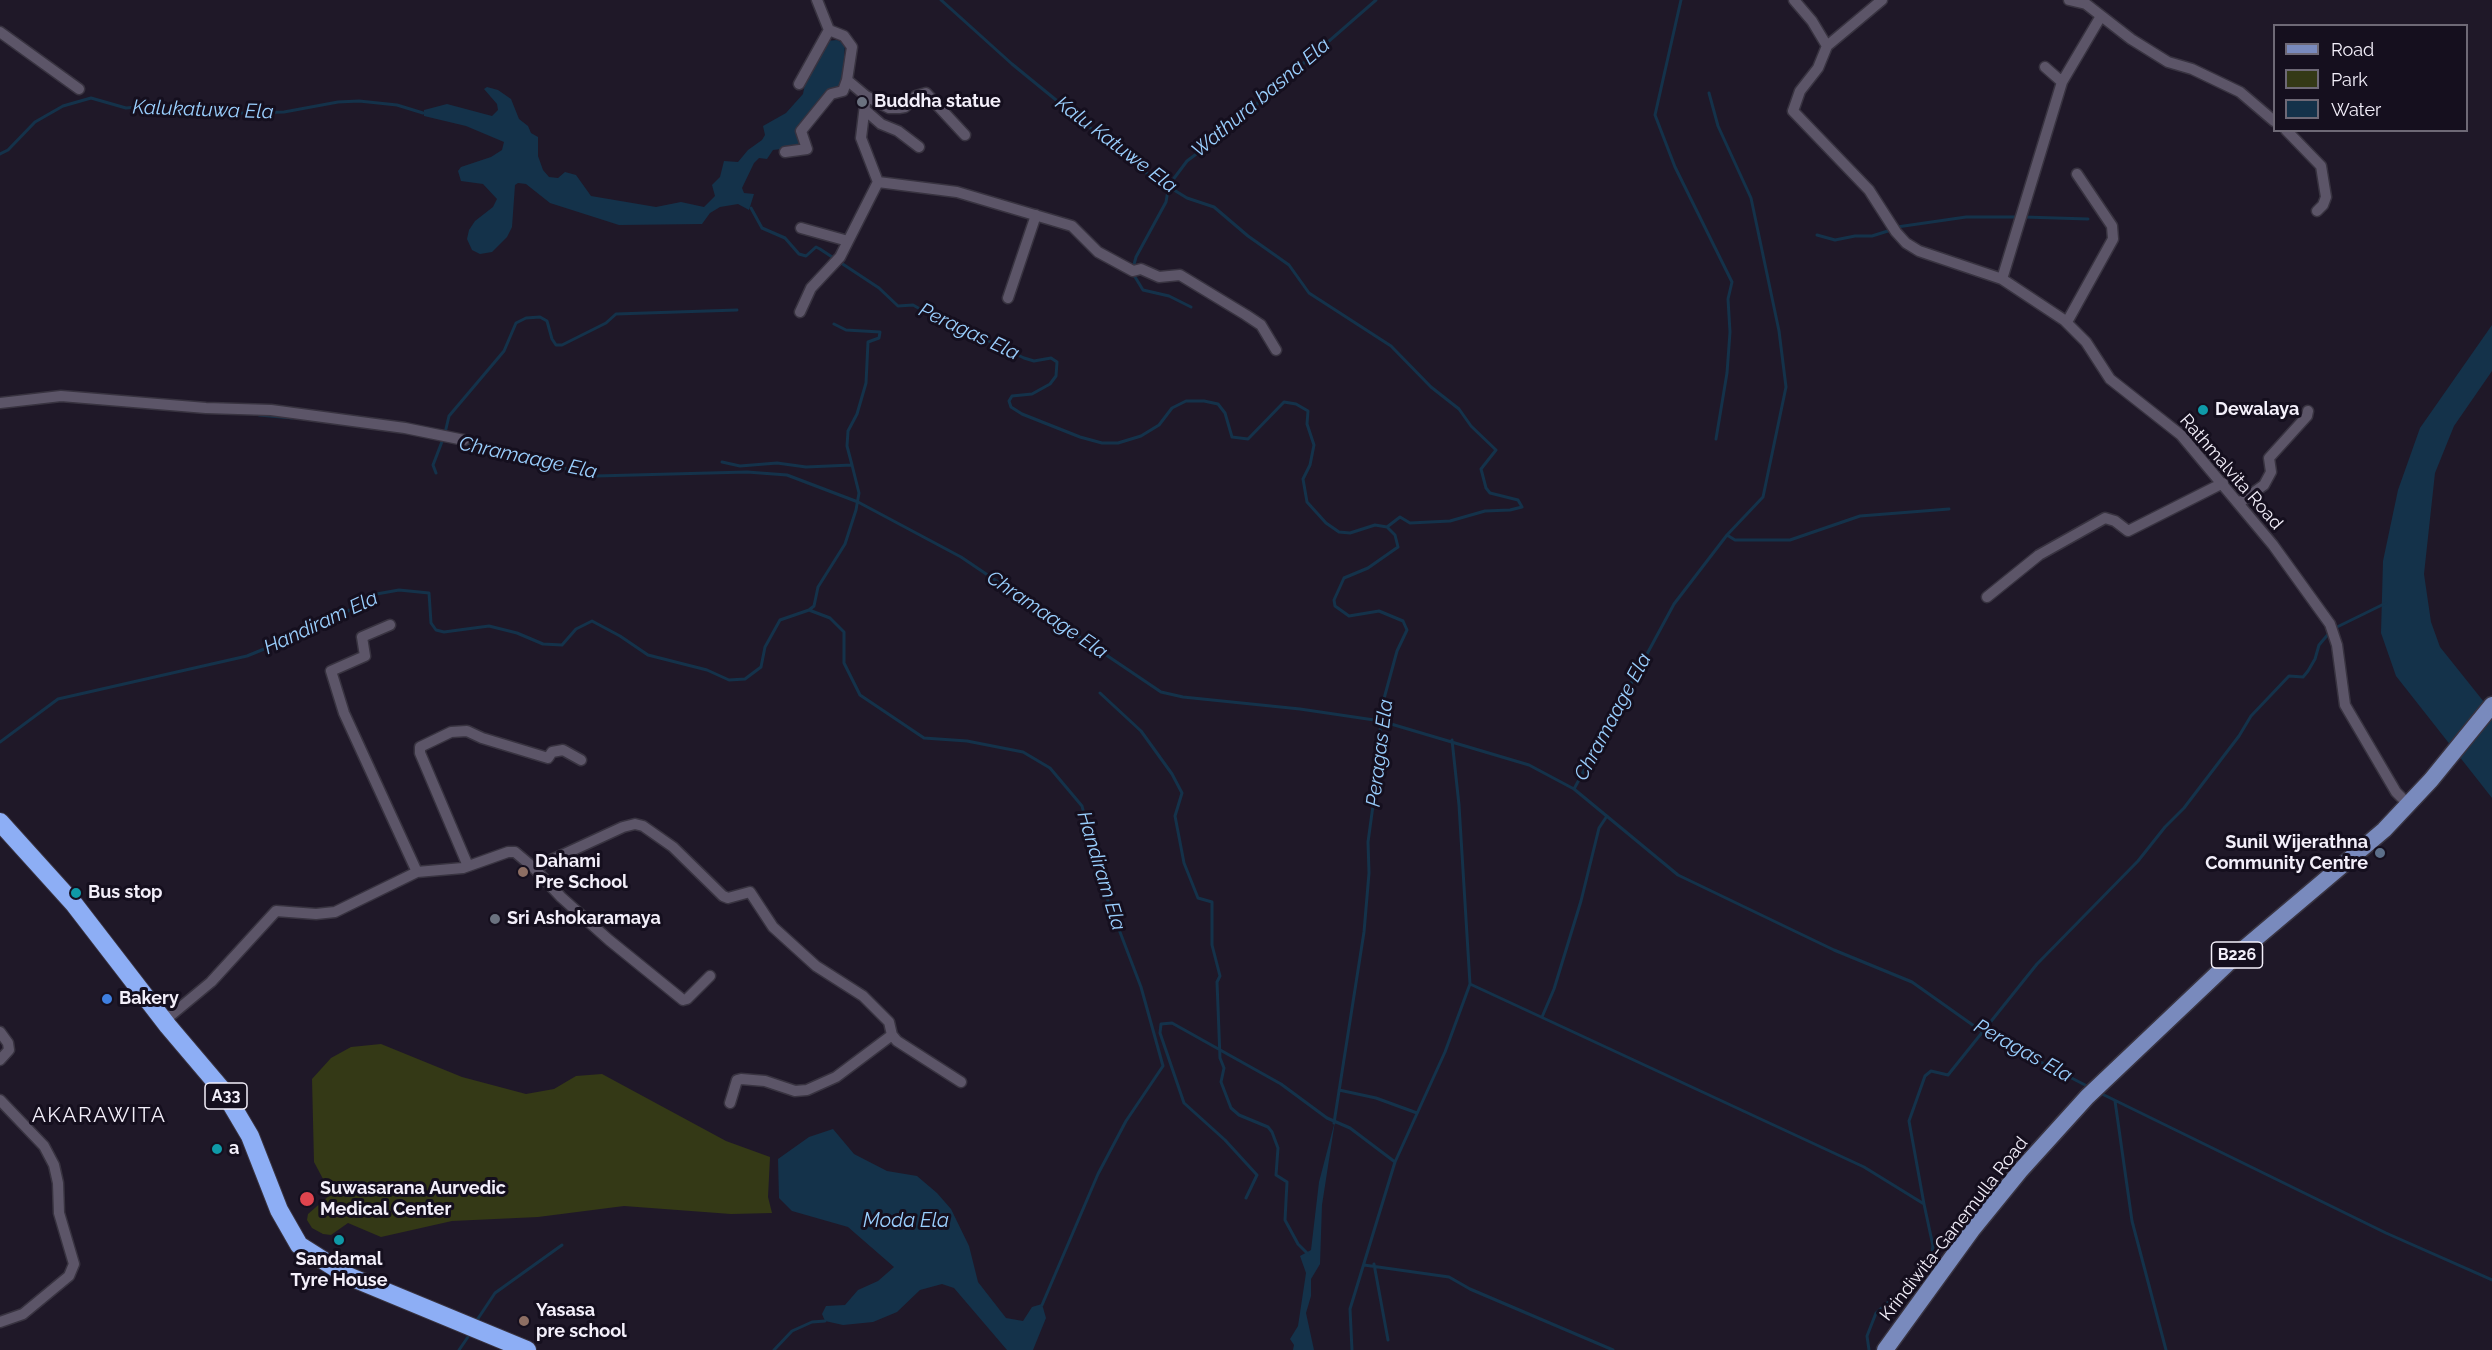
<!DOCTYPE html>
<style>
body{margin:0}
#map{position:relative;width:2492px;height:1350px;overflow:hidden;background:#1f1828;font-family:Raleway,sans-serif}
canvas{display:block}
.legend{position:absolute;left:2273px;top:24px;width:195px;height:108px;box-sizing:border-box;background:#150f1e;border:2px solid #6e6976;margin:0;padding:8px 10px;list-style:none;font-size:18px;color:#f3effa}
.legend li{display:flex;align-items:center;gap:12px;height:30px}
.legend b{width:30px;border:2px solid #6e6976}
</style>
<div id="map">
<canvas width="2492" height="1350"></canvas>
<ul class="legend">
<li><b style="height:8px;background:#798abd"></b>Road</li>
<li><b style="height:16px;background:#343916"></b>Park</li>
<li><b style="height:16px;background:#14324a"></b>Water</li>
</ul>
</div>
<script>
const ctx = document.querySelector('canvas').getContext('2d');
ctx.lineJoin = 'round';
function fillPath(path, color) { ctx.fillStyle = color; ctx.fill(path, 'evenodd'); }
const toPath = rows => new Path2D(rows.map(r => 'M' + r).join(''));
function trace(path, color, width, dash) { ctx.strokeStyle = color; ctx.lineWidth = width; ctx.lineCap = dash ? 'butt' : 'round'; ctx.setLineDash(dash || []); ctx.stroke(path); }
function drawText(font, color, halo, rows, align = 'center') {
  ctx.font = font + ' Raleway,sans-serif'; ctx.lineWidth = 6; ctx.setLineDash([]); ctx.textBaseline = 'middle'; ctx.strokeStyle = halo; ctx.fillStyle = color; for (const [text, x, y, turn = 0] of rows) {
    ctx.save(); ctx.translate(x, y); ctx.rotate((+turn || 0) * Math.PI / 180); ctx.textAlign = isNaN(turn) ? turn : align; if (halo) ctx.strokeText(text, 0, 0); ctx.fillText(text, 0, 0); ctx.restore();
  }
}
fillPath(toPath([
 [381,1044,462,1077,526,1094,554,1089,576,1076,602,1074,726,1141,770,1157,768,1197,772,1213,731,1214,624,1206,538,1217,452,1221,381,1237,348,1223,331,1235,323,1234,312,1228,307,1220,308,1214,331,1194,314,1162,312,1079,331,1058,351,1047]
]), '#343916');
fillPath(toPath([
 [837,40,845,44,842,86,802,125,804,146,773,150,767,159,759,158,754,163,742,188,744,193,754,194,749,210,738,204,720,207,710,213,702,224,619,225,550,203,526,184,518,183,515,185,512,227,507,237,492,252,480,254,472,250,467,239,469,230,475,221,493,207,497,199,483,184,461,181,458,171,461,167,491,157,502,150,504,142,466,126,424,116,424,110,447,104,492,116,498,110,497,104,484,89,487,87,498,90,511,99,519,119,528,126,531,133,538,137,538,156,543,170,549,177,558,178,565,172,576,175,591,196,656,207,681,202,704,207,715,196,712,185,720,177,724,161,738,162,748,150,762,140,765,135,763,126,786,113,803,94,805,84,826,41],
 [2492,325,2492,371,2454,426,2435,473,2424,574,2431,622,2440,647,2492,712,2492,798,2396,676,2381,633,2383,561,2398,490,2420,428],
 [1335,1121,1322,1205,1320,1264,1311,1279,1311,1296,1306,1313,1314,1350,1293,1350,1294,1345,1290,1339,1298,1326,1306,1273,1300,1256,1311,1250,1319,1182],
 [833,1129,854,1154,887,1171,917,1176,937,1193,951,1209,969,1246,978,1282,1006,1318,1023,1321,1032,1307,1042,1304,1046,1318,1033,1350,1007,1350,954,1288,942,1284,920,1290,897,1312,873,1322,843,1325,825,1321,822,1314,826,1306,845,1305,858,1290,878,1281,894,1267,848,1227,792,1211,779,1198,778,1159,809,1137]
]), '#14324a');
trace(toPath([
 [941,0,1012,64,1143,171,1187,198,1214,207,1248,236,1289,265,1309,293,1391,346,1431,387,1459,409,1471,426,1496,450,1481,469,1486,488,1490,493,1518,500,1522,507,1510,510,1485,511,1450,521,1410,523,1400,517,1387,527],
 [1681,0,1655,115,1675,167,1732,282,1728,299,1730,332,1727,373,1716,439],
 [1709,93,1718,126,1751,198,1779,331,1786,387,1763,497,1727,535],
 [0,154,8,150,35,122,63,106,91,98,126,108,159,105,208,114,284,112,338,102,359,101,397,105,423,113],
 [751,208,762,228,785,238,799,254,806,256,816,247,820,249,879,288,898,306,913,305,943,322,956,325,1024,358,1034,361,1051,358,1057,362,1056,376,1050,384,1032,394,1012,396,1009,401,1011,407,1022,414,1080,437,1102,443,1118,443,1141,436,1159,425,1172,408,1186,401,1204,401,1218,404,1225,413,1232,437,1248,439,1284,402,1296,404,1308,411,1307,424,1314,445,1310,465,1303,479,1307,502,1326,523,1339,532,1350,533,1375,525,1387,527,1395,535,1398,547,1368,568,1344,578,1334,600,1335,606,1349,616,1379,611,1403,621,1407,630,1397,651,1382,706,1376,784,1368,842,1369,873,1364,932,1334,1123],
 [2024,217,2088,219],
 [1897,227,1966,217,2018,217],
 [1817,235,1835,240,1855,236,1872,236,1891,230],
 [1191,307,1169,296,1143,290,1132,272,1136,257,1166,202,1169,185,1187,161,1219,137,1376,0],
 [834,324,846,330,880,332,879,338,868,342,866,383,857,414,848,431,847,446,852,465],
 [259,415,292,418],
 [445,433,449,416,504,351,516,323,526,318,540,317,547,321,552,339,556,345,562,345,606,323,616,314,737,310],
 [464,444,596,476,747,472,787,475,858,502,961,557,1161,692,1183,697,1300,709,1381,721,1529,765,1574,789,1674,604,1727,535,1735,540,1790,540,1860,516,1949,509],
 [722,462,740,466,777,463,806,467,852,465,859,493,856,510,845,544,818,587,814,606,809,610],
 [436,473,433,465,443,439],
 [2335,628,2386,603],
 [1100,693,1141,731,1172,774,1182,793,1175,816,1184,863,1198,898,1212,902,1212,945,1220,976,1217,982,1220,1058,1224,1068,1221,1082,1231,1108,1239,1115,1268,1127,1272,1132,1278,1148,1276,1175,1287,1182,1285,1220,1298,1244,1308,1254],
 [0,742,58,699,247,656,335,620,371,595,399,590,429,593,431,623,436,630,444,632,489,626,517,633,543,644,562,645,576,629,592,621,620,636,648,655,707,670,729,680,745,679,761,667,765,647,780,620,809,610,830,618,844,632,844,663,860,695,924,738,967,741,1023,752,1050,768,1082,806,1102,885,1141,987,1163,1066,1126,1121,1098,1174,1042,1305],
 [1574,789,1678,875,1834,950,1912,982,1984,1033,2089,1087],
 [1470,984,1864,1167,1924,1204,1933,1246,1930,1265,1876,1313,1867,1336,1869,1350],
 [1542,1017,1554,989,1581,901,1599,828,1607,816],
 [1339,1090,1376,1098,1417,1113],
 [2100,1093,2386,1233,2492,1280],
 [2115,1101,2132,1221,2166,1350],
 [1246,1198,1257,1175,1225,1140,1184,1103,1160,1033,1161,1024,1172,1023,1281,1084,1327,1118,1350,1128,1395,1162],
 [1924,1204,1909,1121,1925,1076,1931,1071,1948,1075,2037,964,2138,861,2165,827,2184,808,2239,736,2251,716,2289,676,2303,677,2308,671,2315,659,2319,645,2330,632],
 [1374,1264,1388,1340],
 [1364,1265,1449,1277,1470,1289,1613,1350],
 [475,1323,495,1293,562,1245],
 [459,1350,470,1334],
 [774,1350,792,1331,812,1322,825,1321],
 [1352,1350,1350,1309,1395,1162,1445,1052,1470,984,1459,805,1452,740]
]), '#14324a', 3);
const street = toPath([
 [817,0,829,30,844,36,852,47,847,80,866,96,861,138,878,182,957,192,1072,226,1098,252,1133,271,1141,269,1159,277,1180,275,1246,315,1261,325,1276,350],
 [1794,0,1812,21,1827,46,1818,68,1800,91,1793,111,1869,190,1896,232,1906,243,1919,251,2002,279,2064,320,2086,342,2110,379,2181,435,2273,545,2330,624,2337,645,2345,705,2396,792,2409,805],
 [2069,0,2086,4,2131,39,2168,62,2192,69,2240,92,2274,121],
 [0,32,79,89],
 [1827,46,1882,0],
 [2045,67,2062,82],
 [799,84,829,30],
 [866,96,889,108,899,108,905,107,916,96,926,93,965,135],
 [865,110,881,124,898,131,919,147],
 [2286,130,2321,166,2326,197,2323,205,2317,211],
 [785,152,807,149,801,131,831,94,843,91,847,80],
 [801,228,848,241],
 [2002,279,2062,82,2101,16],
 [1008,298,1036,215],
 [800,312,811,288,840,257,878,182],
 [2067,322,2113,239,2112,226,2077,174],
 [0,403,61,396,206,408,271,410,405,428,464,440],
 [2239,503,2264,485,2271,472,2269,458,2307,416,2308,411],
 [1987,597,2039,555,2105,518,2115,521,2128,531,2223,483],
 [390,625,362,637,365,656,331,671,344,713,417,872],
 [468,866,420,753,420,747,451,732,467,731,482,738,548,758,552,752,563,750,581,760],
 [534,868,561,897,609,940,683,1000,687,999,710,976],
 [164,1021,211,982,276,911,316,914,335,912,417,872,463,868,508,852,515,852,534,868,623,827,635,824,643,826,673,847,723,896,728,898,750,892,773,927,816,966,863,996,889,1022,892,1035,897,1041,961,1082],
 [0,1032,8,1043,9,1050,0,1060],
 [0,1100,44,1146,54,1165,58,1183,59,1213,74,1264,69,1276,23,1314,0,1322],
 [730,1103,737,1080,741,1079,765,1081,795,1091,807,1090,836,1077,892,1035]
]);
const primary = toPath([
 [1885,1350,1972,1230,2020,1171,2087,1097,2241,951,2384,830,2431,780,2492,705]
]);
const highway = toPath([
 [0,822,74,904,168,1026,224,1092,250,1136,279,1210,299,1245,348,1276,527,1350]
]);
trace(street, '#383340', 13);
trace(primary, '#383340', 19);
trace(highway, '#383340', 20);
trace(street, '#5c5568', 10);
trace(primary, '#798abd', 16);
trace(highway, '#8daef5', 18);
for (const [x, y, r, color] of [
 [862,102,6,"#6b7280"],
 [2203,410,6,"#0f9aa8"],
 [2380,853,6,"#5c6f8a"],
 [523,872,6,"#8d6e63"],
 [76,893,6,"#0f9aa8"],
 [495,919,6,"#6b7280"],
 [107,999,6,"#3f7fe0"],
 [217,1149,6,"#0f9aa8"],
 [307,1199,8,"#e0444e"],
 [339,1240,6,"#0f9aa8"],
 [524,1321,6,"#8d6e63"]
]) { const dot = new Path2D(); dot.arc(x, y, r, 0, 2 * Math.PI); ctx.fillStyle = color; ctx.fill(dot); trace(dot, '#150f1e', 2); }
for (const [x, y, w] of [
 [2237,955,51],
 [226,1096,42]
]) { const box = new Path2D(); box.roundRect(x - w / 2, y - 13, w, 26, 4.5); ctx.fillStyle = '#150f1e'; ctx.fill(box); trace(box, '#f3effa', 1.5); }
drawText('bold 16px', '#f3effa', null, [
 ["B226",2237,955],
 ["A33",226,1096]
]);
drawText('bold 18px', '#f3effa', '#150f1e', [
 ["Buddha statue",874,102],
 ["Dewalaya",2215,410],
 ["Sunil Wijerathna",2368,843,"right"],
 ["Community Centre",2368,864,"right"],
 ["Dahami",535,862],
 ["Pre School",535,883],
 ["Bus stop",88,893],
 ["Sri Ashokaramaya",507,919],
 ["Bakery",119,999],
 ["a",229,1149],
 ["Suwasarana Aurvedic",320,1189],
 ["Medical Center",320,1210],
 ["Sandamal",339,1260,"center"],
 ["Tyre House",339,1281,"center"],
 ["Yasasa",536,1311],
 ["pre school",536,1332]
], 'left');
drawText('18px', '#f3effa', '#150f1e', [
 ["Rathmalvita Road",2231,472,49],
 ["Krindiwita-Ganemulla Road",1954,1229,-52]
]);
drawText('italic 20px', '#9acffe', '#150f1e', [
 ["Wathura basna Ela",1261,98,-40],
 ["Kalukatuwa Ela",203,110,2],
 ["Kalu Katuwe Ela",1116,145,37],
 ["Peragas Ela",969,332,25],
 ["Chramaage Ela",528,458,12],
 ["Chramaage Ela",1047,615,34],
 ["Handiram Ela",321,623,-25],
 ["Chramaage Ela",1613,717,-62],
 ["Peragas Ela",1380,753,-83],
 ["Handiram Ela",1101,871,73],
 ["Peragas Ela",2023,1051,29],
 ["Moda Ela",906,1221]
]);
ctx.letterSpacing = '1.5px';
drawText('21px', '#f3effa', '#150f1e', [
 ["AKARAWITA",99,1116]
]);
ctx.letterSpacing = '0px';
</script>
